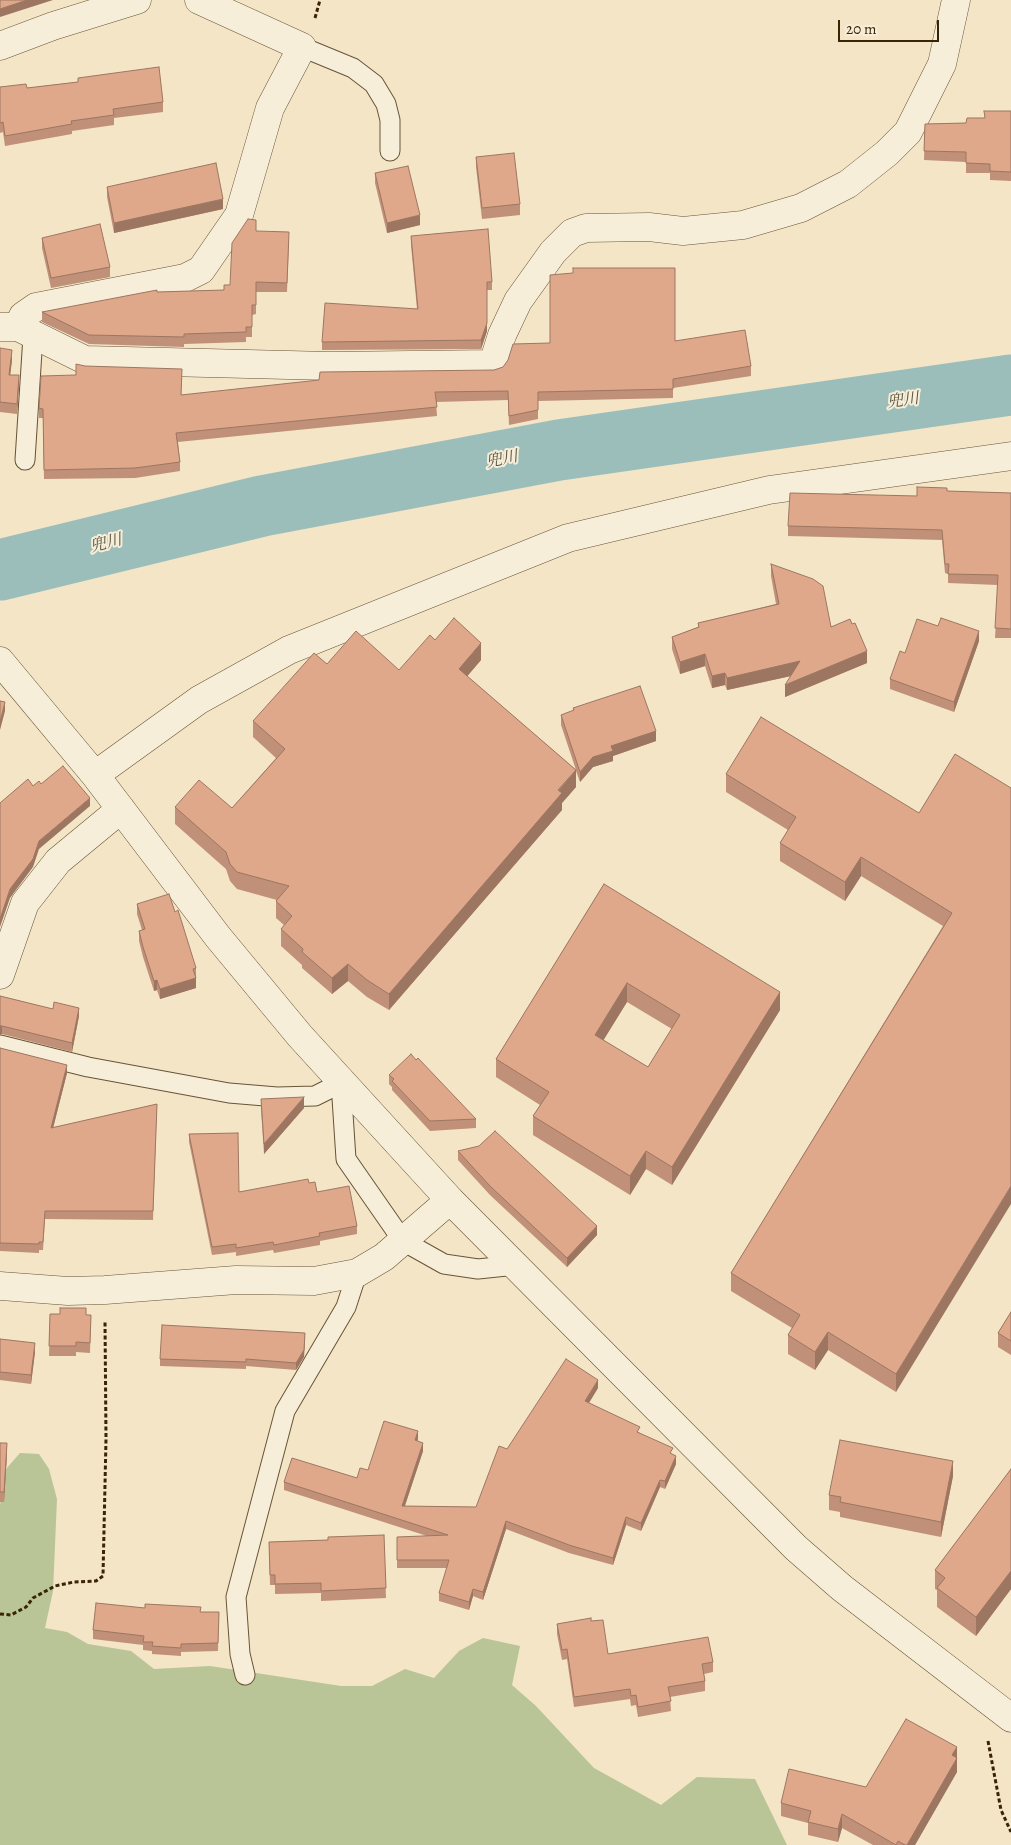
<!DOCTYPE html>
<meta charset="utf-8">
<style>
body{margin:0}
#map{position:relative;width:1011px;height:1845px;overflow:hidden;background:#f3e5c6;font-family:Alegreya,serif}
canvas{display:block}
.scale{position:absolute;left:838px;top:20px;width:101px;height:22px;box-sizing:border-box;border:2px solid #3a2406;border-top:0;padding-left:6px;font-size:15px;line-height:18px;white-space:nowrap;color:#3a2406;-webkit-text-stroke:4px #f7eeda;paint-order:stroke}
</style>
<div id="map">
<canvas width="1011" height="1845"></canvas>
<div class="scale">20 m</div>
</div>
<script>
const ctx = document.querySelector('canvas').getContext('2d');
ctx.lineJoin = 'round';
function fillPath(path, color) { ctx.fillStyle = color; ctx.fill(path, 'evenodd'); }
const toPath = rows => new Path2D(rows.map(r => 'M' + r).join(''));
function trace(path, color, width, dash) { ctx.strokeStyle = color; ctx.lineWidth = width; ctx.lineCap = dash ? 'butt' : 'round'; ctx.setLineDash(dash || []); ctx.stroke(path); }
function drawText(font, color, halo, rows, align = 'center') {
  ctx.font = font + ' Alegreya,"Noto Serif JP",serif'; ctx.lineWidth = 4; ctx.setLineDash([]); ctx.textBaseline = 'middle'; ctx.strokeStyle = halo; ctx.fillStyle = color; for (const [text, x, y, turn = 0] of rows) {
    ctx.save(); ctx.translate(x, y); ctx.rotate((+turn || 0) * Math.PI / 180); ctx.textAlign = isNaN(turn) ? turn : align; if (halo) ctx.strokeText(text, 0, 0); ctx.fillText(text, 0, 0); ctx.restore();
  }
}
fillPath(toPath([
 [20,1453,39,1454,49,1469,57,1499,53,1591,45,1628,67,1632,88,1644,131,1651,154,1669,210,1666,341,1686,372,1686,405,1669,434,1678,459,1651,483,1638,520,1646,512,1685,536,1706,594,1768,661,1805,697,1777,755,1779,787,1845,0,1845,0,1505,6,1469]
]), '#b9c596');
trace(toPath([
 [0,570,262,506,559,450,1011,385]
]), '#9cbeba', 61);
const service = toPath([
 [302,47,353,68,374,84,386,104,390,120,390,151],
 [25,460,33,336],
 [0,1045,88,1067,229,1093,277,1097,315,1096,341,1083,346,1159,403,1241,444,1264,478,1269,516,1265],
 [245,1675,240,1654,236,1597,285,1411,346,1307,357,1273]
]);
const minor = toPath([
 [0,46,53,26,137,0],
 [0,327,18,327,85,360,329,366,493,364,502,335,518,301,553,252,572,233,586,228,649,227,683,231,743,225,801,208,848,184,887,153,908,132,942,64,956,0],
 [18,327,23,316,36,307,185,278,201,270,239,215,270,108,302,47,199,0],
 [0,661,95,775,218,937,300,1036,450,1200,796,1548,842,1588,1011,1718],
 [95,775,199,700,289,650,568,538,769,490,1011,456],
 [0,975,25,903,58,861,121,809],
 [0,1286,68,1291,105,1290,236,1280,314,1281,357,1273,384,1257,450,1200]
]);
trace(service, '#685436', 21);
trace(minor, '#685436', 29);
trace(toPath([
 [315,18,320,0],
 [0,1614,11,1615,26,1607,33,1598,55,1586,74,1582,96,1581,103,1576,106,1439,105,1321],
 [988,1741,1001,1810,1011,1832]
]), '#3a2406', 3, [4, 2.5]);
trace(service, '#f7eeda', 19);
trace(minor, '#f7eeda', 28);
fillPath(toPath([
 [78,78,163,102,163,112,114,118,114,125,72,131,72,134,5,146,3,132,0,133,0,87,27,88,78,82],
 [1011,111,1011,181,990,180,990,173,966,173,966,162,924,160,925,124,966,123],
 [476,157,520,204,520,215,482,219,476,167],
 [375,173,420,225,387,233,375,183],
 [107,187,223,209,114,233,107,197],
 [256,231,289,242,287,292,256,292,256,314,252,315,252,337,246,337,246,342,184,344,184,347,89,344,42,322,42,312,157,292,224,290,230,285],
 [411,236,492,282,492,290,487,290,487,331,481,349,322,350,322,342,417,309,411,245],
 [42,238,110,267,110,277,51,288,42,248],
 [675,341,751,366,751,376,673,388,673,398,538,401,538,419,509,425,508,400,436,402,437,416,178,442,180,462,180,471,135,478,44,479,43,418,39,418,39,408,85,366,182,378,181,395,494,370],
 [0,348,12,360,10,375,19,385,17,414,0,412],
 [947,491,1011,493,1011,638,995,638,998,585,948,583,948,574,945,573,942,540,788,536,788,526,917,496],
 [771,564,867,663,785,697,791,676,727,690,725,685,712,688,705,666,680,674,672,649,672,637,698,627,698,623,776,604,771,576],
 [435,640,481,660,467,676,576,770,561,725,561,715,573,711,573,708,656,741,613,756,613,761,593,767,580,782,576,771,576,787,562,803,562,810,389,1010,367,997,348,981,332,994,302,968,302,965,281,946,281,929,284,925,276,918,276,901,277,900,237,889,230,881,226,869,175,824,175,807,232,808,276,758,253,737,253,721,327,664,399,670],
 [979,641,954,712,890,689,890,679,905,653],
 [726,774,919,813,1011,788,896,1392,828,1350,815,1370,788,1354,788,1335,792,1328,731,1291,731,1273,943,926,861,876,845,901,780,861,780,843,788,830,726,792],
 [604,884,780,1010,672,1185,646,1169,630,1195,533,1135,533,1116,540,1105,496,1077,496,1059],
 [627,1002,672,1029,648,1067,603,1040],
 [137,904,175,912,196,968,196,988,160,999,157,990,154,991,143,957,139,941,139,931,142,930,137,914],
 [0,996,79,1016,72,1052,2,1034,0,1035],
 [0,1048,67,1073,53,1128,157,1104,153,1220,45,1219,43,1250,39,1250,39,1253,0,1251],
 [389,1075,476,1119,476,1128,430,1131,392,1090,392,1087,389,1084],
 [261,1099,304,1108,264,1154,261,1109],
 [189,1134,239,1192,309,1183,317,1192,357,1226,357,1234,320,1241,320,1245,274,1253,273,1250,236,1256,236,1252,212,1255,189,1142],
 [458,1151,597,1235,567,1267,490,1195,458,1160],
 [1011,1312,1011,1355,998,1347,998,1333],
 [50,1314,91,1315,90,1353,76,1352,76,1356,49,1356],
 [0,1339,35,1352,31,1384,0,1380],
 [305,1340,304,1357,296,1370,246,1366,246,1369,160,1366,160,1359],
 [598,1388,589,1403,640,1433,673,1455,676,1464,665,1489,660,1487,641,1531,626,1525,613,1565,569,1553,506,1529,483,1600,473,1596,469,1610,439,1601,439,1593,447,1568,397,1568,397,1537,427,1536,284,1490,284,1482,357,1478,368,1470,418,1439,417,1441,423,1451,405,1506,476,1507,507,1449],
 [0,1443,7,1453,4,1502,0,1502],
 [1011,1469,1011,1589,976,1636,937,1607,937,1590,935,1589,935,1570],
 [953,1476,941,1537,840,1517,840,1512,829,1510,829,1495],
 [384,1535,386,1598,321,1601,321,1593,275,1594,275,1585,270,1585,269,1542,328,1540],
 [145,1608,201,1612,219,1612,218,1651,181,1652,181,1656,152,1654,152,1651,143,1650,143,1645,93,1639,93,1630],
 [591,1621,608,1654,713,1662,713,1672,704,1674,705,1681,705,1691,670,1697,671,1711,638,1717,636,1705,631,1706,630,1699,574,1707,567,1659,562,1660,557,1634,557,1624],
 [957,1747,957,1772,915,1845,873,1845,842,1828,838,1842,808,1835,808,1823,781,1816,781,1803,866,1787]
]), '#c19078');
fillPath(toPath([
 [27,0,53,0,0,17,0,9],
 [223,199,223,209,114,233,114,223],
 [420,215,420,225,387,233,387,223],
 [487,323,487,331,481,349,481,340],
 [12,350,12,360,9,385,9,375],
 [19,375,19,385,17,414,17,404],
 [979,631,979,641,954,712,954,702],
 [481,643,481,660,459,686,459,669],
 [867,651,867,663,785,697,785,685],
 [705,654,705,666,680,674,680,662],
 [800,661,800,674,727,690,727,678],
 [725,673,725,685,712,688,712,676],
 [5,702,5,711,0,730,0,722],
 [656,731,656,741,613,756,613,761,593,767,580,782,580,772,593,757,611,746],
 [576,770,576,787,562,803,562,810,389,1010,389,994],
 [90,798,90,806,39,849,33,867,10,898,0,927,0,919,10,889,39,841],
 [861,857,861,876,845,901,845,882],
 [348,964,348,981,332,994,332,978],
 [196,978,196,988,160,999,160,989],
 [157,980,157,990,154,991,154,981],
 [627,983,627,1002,595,1054,595,1035],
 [780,992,780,1010,672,1185,672,1167],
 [79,1008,79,1016,72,1052,72,1043],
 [0,1026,2,1026,2,1034,0,1035],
 [67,1065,67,1073,51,1136,51,1128],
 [304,1097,304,1108,264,1154,264,1144],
 [646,1151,646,1169,630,1195,630,1176],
 [1011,1186,1011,1204,896,1392,896,1374],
 [597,1226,597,1235,567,1267,567,1258],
 [828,1332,828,1350,815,1370,815,1352],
 [305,1333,304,1357,296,1370,296,1363],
 [35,1343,35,1352,31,1384,31,1375],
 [598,1380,598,1388,585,1409,585,1401],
 [418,1431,418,1439,415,1448,415,1440],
 [7,1443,7,1453,4,1502,4,1492],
 [423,1443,423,1451,402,1514,402,1506],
 [676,1456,676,1464,665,1489,665,1481],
 [953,1461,953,1476,941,1537,941,1522],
 [660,1480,660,1487,641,1531,641,1523],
 [626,1517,626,1525,613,1565,613,1558],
 [506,1521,506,1529,483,1600,483,1592],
 [1011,1571,1011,1589,976,1636,976,1617],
 [473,1589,473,1596,469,1610,469,1602],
 [957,1747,957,1772,915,1845,907,1845,952,1755],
 [842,1814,842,1828,838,1842,838,1829]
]), '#9d7661');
const building = toPath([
 [0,0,27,0,0,9,0,0],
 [159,67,163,102,113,109,114,115,71,121,72,124,5,136,3,122,0,123,0,87,26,84,27,88,78,82,78,78,159,67],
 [984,111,1011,111,1011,172,990,171,990,164,966,163,966,152,924,151,925,124,966,123,967,118,985,118,984,111],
 [514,153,520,204,482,208,476,157,514,153],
 [216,163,223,199,114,223,107,187,216,163],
 [408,166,420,215,387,223,375,173,408,166],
 [248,219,256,220,256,231,289,232,287,283,256,282,256,305,252,305,252,327,246,327,246,332,184,334,184,337,89,335,42,312,157,290,157,292,224,290,224,285,230,285,232,243,248,219],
 [100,224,110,267,51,278,42,238,100,224],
 [488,229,492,282,487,282,487,323,481,340,322,342,325,303,418,309,411,236,488,229],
 [573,268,675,268,675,341,745,330,751,366,673,379,673,389,538,392,538,410,509,416,508,391,435,392,437,407,176,433,180,462,135,468,44,470,43,409,39,408,41,376,76,375,76,364,85,366,182,369,181,395,319,380,320,372,494,370,503,367,508,360,513,344,550,343,550,275,573,273,573,268],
 [0,348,12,350,9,375,19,375,17,404,0,402,0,348],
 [917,487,947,488,947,491,1011,493,1011,629,995,628,998,575,948,574,949,564,945,564,942,530,788,526,790,493,917,496,917,487],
 [771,564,813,579,823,586,831,627,850,619,852,624,855,623,867,651,785,685,800,661,727,678,725,673,712,676,705,654,680,662,672,637,699,627,698,623,779,604,771,564],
 [454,618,481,643,459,669,576,770,558,790,562,793,389,994,367,980,348,964,332,978,302,952,303,949,281,929,292,916,276,901,289,886,237,872,230,864,226,852,175,807,199,780,232,808,285,749,253,721,314,653,327,664,356,631,399,670,430,635,435,640,454,618],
 [941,618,979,631,954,702,890,679,900,651,905,653,917,619,938,626,941,618],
 [640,686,656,731,611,746,613,751,593,757,580,772,561,715,574,710,573,708,640,686],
 [0,701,5,702,0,722,0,701],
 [761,717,919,813,955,754,1011,788,1011,1186,896,1374,828,1332,815,1352,788,1335,800,1315,731,1273,952,913,861,857,845,882,780,843,796,817,726,774,761,717],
 [63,766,90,798,39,841,33,859,10,889,0,919,0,803,28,779,33,786,39,781,41,784,63,766],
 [604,884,780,992,672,1167,646,1151,630,1176,533,1116,549,1092,496,1059,604,884],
 [627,983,680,1015,648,1067,595,1035,627,983],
 [169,894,175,912,178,910,196,968,193,969,196,978,160,989,157,980,154,981,143,947,139,931,145,929,137,904,169,894],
 [0,996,53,1009,54,1002,79,1008,72,1043,2,1026,0,1026,0,996],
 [0,1048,67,1065,51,1128,157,1104,153,1211,45,1211,43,1242,39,1242,39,1244,0,1243,0,1048],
 [411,1054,416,1060,418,1058,476,1119,430,1121,392,1081,394,1079,389,1075,411,1054],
 [304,1097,264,1144,261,1099,304,1097],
 [495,1131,597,1226,567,1258,490,1186,458,1151,479,1146,495,1131],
 [238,1133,239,1192,308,1179,309,1183,315,1182,317,1192,349,1186,357,1226,319,1233,320,1236,274,1245,273,1242,236,1248,236,1244,212,1247,189,1134,238,1133],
 [60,1308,86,1308,86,1315,91,1315,90,1343,76,1342,76,1346,49,1346,50,1314,60,1314,60,1308],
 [1011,1312,1011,1341,998,1333,1011,1312],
 [162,1325,305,1333,304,1350,296,1363,246,1359,246,1362,160,1359,162,1325],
 [0,1339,35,1343,31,1375,0,1372,0,1339],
 [566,1359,598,1380,585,1401,640,1427,637,1432,673,1448,670,1453,676,1456,665,1481,660,1480,641,1523,626,1517,613,1558,569,1545,506,1521,483,1592,473,1589,469,1602,439,1593,449,1560,397,1560,397,1537,448,1535,284,1482,292,1458,357,1478,360,1468,368,1470,384,1421,418,1431,415,1440,423,1443,402,1506,476,1507,499,1446,507,1449,566,1359],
 [840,1440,953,1461,941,1522,840,1502,841,1497,829,1495,840,1440],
 [0,1443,7,1443,4,1492,0,1492,0,1443],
 [1011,1469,1011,1571,976,1617,937,1588,945,1578,935,1570,1011,1469],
 [384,1535,386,1588,321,1591,321,1583,275,1584,275,1575,270,1575,269,1542,328,1540,328,1537,384,1535],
 [96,1603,145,1608,145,1604,201,1607,200,1612,219,1612,218,1643,181,1644,181,1648,152,1646,153,1642,143,1642,144,1636,93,1630,96,1603],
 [591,1618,591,1621,603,1620,608,1654,708,1637,713,1662,702,1664,705,1681,668,1687,671,1701,638,1707,636,1695,631,1696,630,1689,574,1697,567,1649,562,1650,557,1624,591,1618],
 [906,1719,957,1747,952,1755,957,1758,907,1845,905,1845,898,1841,896,1845,842,1814,838,1829,808,1822,811,1811,781,1803,789,1769,866,1787,906,1719]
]);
fillPath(building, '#e0a88b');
trace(building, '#9d7661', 1);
drawText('italic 16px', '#57523c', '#f7eeda', [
 ["兜川",903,401,-8],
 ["兜川",502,460,-11],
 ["兜川",106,544,-14]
]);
</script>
